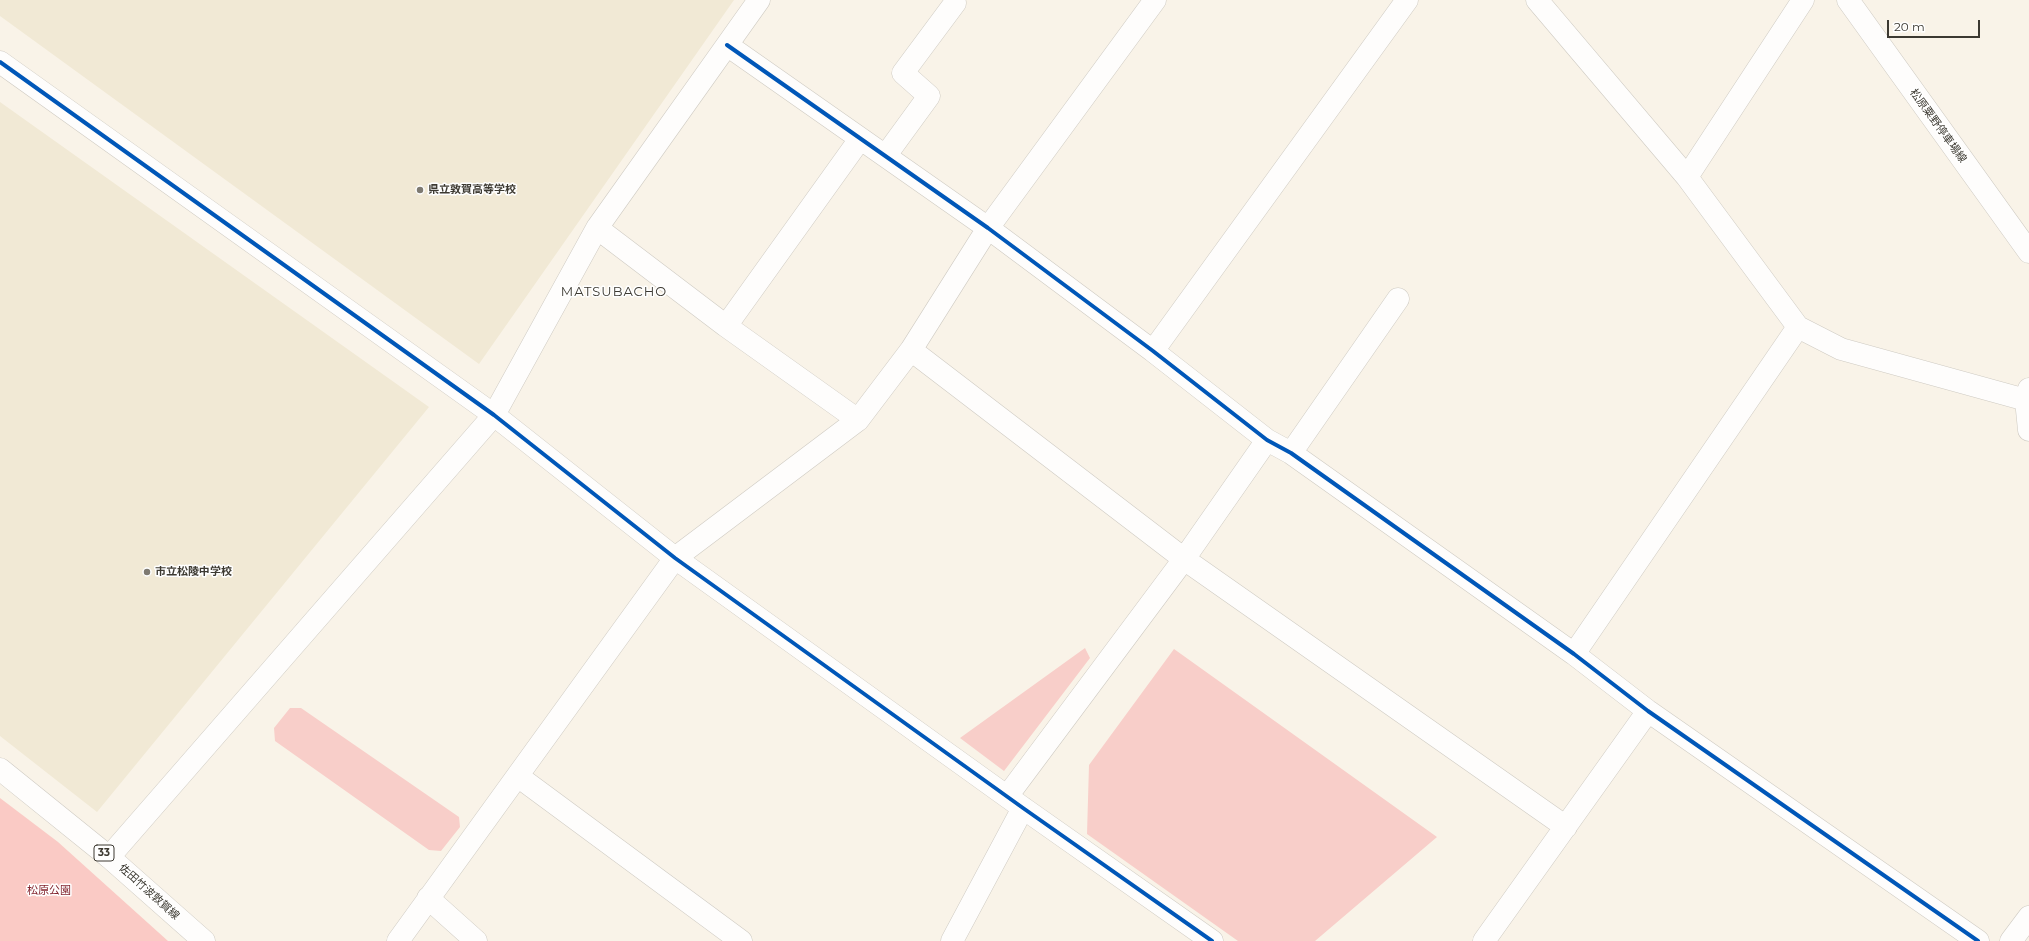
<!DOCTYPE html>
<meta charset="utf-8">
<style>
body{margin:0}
#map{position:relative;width:2029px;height:941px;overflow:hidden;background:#f9f3e8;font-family:Montserrat,sans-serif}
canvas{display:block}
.scale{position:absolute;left:1887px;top:20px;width:93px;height:18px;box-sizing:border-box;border:2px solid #3c3931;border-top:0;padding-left:5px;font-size:12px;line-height:14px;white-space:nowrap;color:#3c3931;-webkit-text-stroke:3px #fff;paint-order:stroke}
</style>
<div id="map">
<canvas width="2029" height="941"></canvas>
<div class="scale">20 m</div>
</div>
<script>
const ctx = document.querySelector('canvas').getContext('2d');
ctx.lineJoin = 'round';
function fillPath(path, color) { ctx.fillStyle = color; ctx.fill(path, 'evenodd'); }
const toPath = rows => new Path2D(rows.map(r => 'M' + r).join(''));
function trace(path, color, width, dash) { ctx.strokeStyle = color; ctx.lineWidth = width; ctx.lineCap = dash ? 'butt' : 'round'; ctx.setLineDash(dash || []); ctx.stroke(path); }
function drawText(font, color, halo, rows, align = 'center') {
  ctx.font = font + ' Montserrat,"Noto Sans JP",sans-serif'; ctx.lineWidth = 3; ctx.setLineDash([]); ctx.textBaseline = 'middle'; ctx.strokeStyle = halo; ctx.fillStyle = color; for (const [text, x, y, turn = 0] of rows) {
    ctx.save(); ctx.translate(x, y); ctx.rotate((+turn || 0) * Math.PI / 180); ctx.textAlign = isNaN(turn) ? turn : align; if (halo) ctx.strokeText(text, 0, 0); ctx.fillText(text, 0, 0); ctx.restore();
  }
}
fillPath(toPath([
 [0,0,734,0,479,364,0,16],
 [0,102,429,407,97,812,0,736]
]), '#f1e9d5');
fillPath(toPath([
 [1085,648,1090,658,1004,771,960,738],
 [1174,649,1437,837,1315,941,1238,941,1087,834,1089,765],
 [290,708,301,708,459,817,460,827,441,851,429,850,275,741,274,728]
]), '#f8cec9');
fillPath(toPath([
 [0,798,58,842,168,941,0,941]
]), '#facac5');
const minor = toPath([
 [1537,0,1687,177,1798,327,1841,349,2026,400],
 [727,45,988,228,1153,351,1267,440,1291,453,1574,654,1648,711,1978,941],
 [0,62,494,415,675,558,1023,808,1212,941],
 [886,155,929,96,903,73,955,3],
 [1687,177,1803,0],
 [597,228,726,326,858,420],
 [726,326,860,139],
 [911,350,1184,559,1566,827],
 [1153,351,1407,0],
 [2029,389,2026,400,2029,430],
 [1291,453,1398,299],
 [1574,654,1798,327],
 [519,777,741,941],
 [1008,795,1184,559,1267,440],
 [109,857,494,415,597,228,759,0],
 [428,898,476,941],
 [398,941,675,558,858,420,911,350,988,228,1155,0],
 [952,941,1023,808],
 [1484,941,1648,711],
 [2011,941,2029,917]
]);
const major = toPath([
 [1848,0,2029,252],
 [0,769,109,857,204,941]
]);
trace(minor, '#cecac2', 23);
trace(major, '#cecac2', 23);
trace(minor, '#fefdfc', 22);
trace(major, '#fefdfc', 22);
trace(toPath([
 [727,45,988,228,1153,351,1267,440,1291,453,1574,654,1648,711,1978,941],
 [0,62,494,415,675,558,1023,808,1212,941]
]), '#0057b8', 4);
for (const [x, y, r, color] of [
 [420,190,4,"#7e7a71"],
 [147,572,4,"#7e7a71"]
]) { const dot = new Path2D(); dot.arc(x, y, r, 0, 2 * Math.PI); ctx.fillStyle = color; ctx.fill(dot); trace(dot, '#fff', 1.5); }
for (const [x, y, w] of [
 [104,853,20]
]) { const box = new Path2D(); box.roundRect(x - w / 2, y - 8, w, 16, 3); ctx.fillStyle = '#fff'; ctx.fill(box); trace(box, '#3c3931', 1); }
drawText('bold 10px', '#3c3931', null, [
 ["33",104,853]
]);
drawText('11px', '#3c3931', '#fff', [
 ["松原粟野停車場線",1938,126,54],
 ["佐田竹波敦賀線",149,892,42]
]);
drawText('bold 11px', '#3c3931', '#fff', [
 ["県立敦賀高等学校",428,190],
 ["市立松陵中学校",155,572]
], 'left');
drawText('11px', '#83252f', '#fff', [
 ["松原公園",49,891]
]);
ctx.letterSpacing = '1px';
drawText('13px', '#3c3931', '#fff', [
 ["MATSUBACHO",614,292]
]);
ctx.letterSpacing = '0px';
</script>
